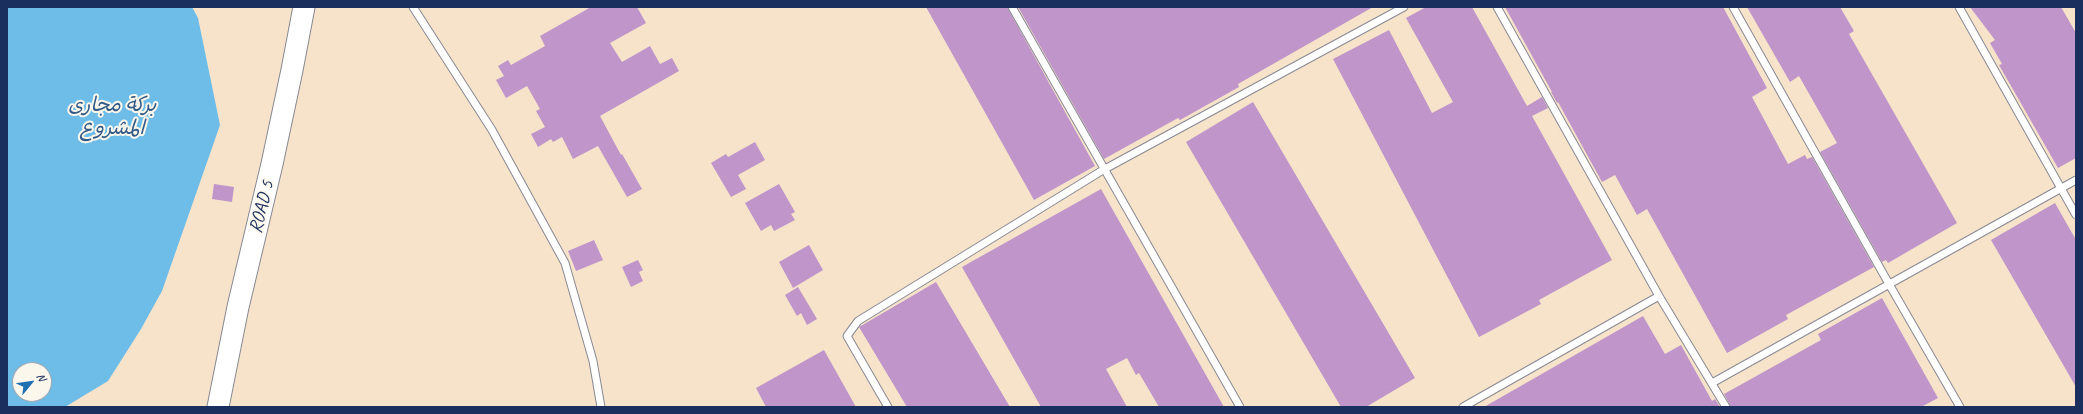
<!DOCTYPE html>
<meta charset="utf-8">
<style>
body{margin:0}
#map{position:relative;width:2083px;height:414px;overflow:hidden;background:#f6e3ca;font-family:Caveat,sans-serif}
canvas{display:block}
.frame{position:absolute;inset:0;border:8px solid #1b2f5e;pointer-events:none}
.north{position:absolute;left:12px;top:362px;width:40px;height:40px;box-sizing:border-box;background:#fbf7ec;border:1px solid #a1a7b3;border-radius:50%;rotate:61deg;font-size:11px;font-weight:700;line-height:16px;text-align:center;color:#1b2f5e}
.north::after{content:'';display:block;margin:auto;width:14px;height:18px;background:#1f6fb2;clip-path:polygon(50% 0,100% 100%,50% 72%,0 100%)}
</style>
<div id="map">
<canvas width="2083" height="414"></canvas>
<div class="frame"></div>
<div class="north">N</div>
</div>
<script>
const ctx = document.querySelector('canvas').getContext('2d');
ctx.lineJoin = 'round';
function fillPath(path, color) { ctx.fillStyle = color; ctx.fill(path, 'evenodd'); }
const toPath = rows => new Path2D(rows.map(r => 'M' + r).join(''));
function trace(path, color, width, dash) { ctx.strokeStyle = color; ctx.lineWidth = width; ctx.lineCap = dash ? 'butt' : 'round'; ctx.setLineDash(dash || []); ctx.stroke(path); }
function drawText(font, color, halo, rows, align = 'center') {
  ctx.font = font + ' Caveat,"Playpen Sans Arabic",sans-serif'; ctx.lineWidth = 4; ctx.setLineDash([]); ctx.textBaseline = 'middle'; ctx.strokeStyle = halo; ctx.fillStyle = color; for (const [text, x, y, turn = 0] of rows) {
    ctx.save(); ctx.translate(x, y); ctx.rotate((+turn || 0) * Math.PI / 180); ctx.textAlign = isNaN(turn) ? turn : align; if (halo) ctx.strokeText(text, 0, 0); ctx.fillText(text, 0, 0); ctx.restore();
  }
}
fillPath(toPath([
 [7,7,192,7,198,18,220,125,162,291,141,329,108,381,65,407,7,407],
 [20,370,44,370,44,394,20,394]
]), '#6dbde8');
fillPath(toPath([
 [591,7,637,7,646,23,610,43,622,62,650,46,660,64,672,58,679,71,600,116,621,155,622,154,642,189,627,197,598,146,573,159,562,137,553,142,551,139,538,147,531,134,545,127,536,111,540,109,527,86,506,98,496,80,504,76,498,66,508,60,511,65,545,46,540,36],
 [926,7,1007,7,1095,166,1034,200],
 [1018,7,1373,7,1238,84,1239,87,1180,120,1178,118,1104,159],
 [1426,7,1472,7,1527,106,1542,97,1548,108,1532,116,1612,260,1539,300,1541,304,1479,337,1333,59,1389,30,1432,113,1453,102,1406,18],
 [1505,7,1723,7,1767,88,1752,97,1788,164,1805,155,1807,159,1812,157,1874,267,1786,315,1788,319,1727,353,1647,209,1637,215,1615,175,1602,182,1558,102,1557,103,1551,92,1552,92],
 [1747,7,1840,7,1854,31,1849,34,1957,223,1888,263,1886,260,1882,262,1820,152,1837,143,1799,76,1790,82],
 [1970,7,2061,7,2076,33,2076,158,2058,168,1999,65,2002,64,1990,43,1995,40],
 [1253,102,1415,378,1366,407,1341,407,1186,142],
 [755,142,765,160,738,175,746,189,731,197,711,163,726,154,728,157],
 [214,184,234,187,232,202,212,199],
 [779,184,795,212,791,214,795,220,774,231,771,225,761,231,745,203],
 [1101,189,1224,407,1159,407,1139,373,1136,375,1127,358,1106,369,1127,407,1041,407,962,267],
 [2055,203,2076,240,2076,387,1991,240],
 [594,240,603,260,576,271,568,251],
 [809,245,823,270,793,288,779,262],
 [638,260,643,270,639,272,643,281,631,287,622,267],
 [936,282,1010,407,907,407,859,327],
 [798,287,817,319,807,325,801,313,797,316,785,295],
 [1882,298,1938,398,1921,407,1731,407,1724,394,1821,340,1818,334],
 [1643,316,1665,354,1681,345,1712,401,1715,399,1720,407,1484,407],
 [824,350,856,407,766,407,756,388]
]), '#bf95ca');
const lane = toPath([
 [413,7,492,130,565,263,593,361,601,407],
 [1012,7,1240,407],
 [1497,7,1659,296,1726,407],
 [1733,7,1889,284,1960,407],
 [1959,7,2076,215],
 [1712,383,2076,180],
 [888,407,847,336,858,321,1103,170,1404,7],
 [1463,407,1659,296]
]);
const secondary = toPath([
 [218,407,238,307,272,164,292,70,304,7]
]);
trace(lane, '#888994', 9);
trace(secondary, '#888994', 23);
trace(lane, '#fff', 7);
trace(secondary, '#fff', 21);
drawText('19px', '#1b2f5e', '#fbf7ec', [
 ["ROAD 5",262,207,-76]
]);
drawText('italic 20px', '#345a87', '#fbf7ec', [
 ["بركة مجارى",112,106],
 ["المشروع",112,129]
]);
</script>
